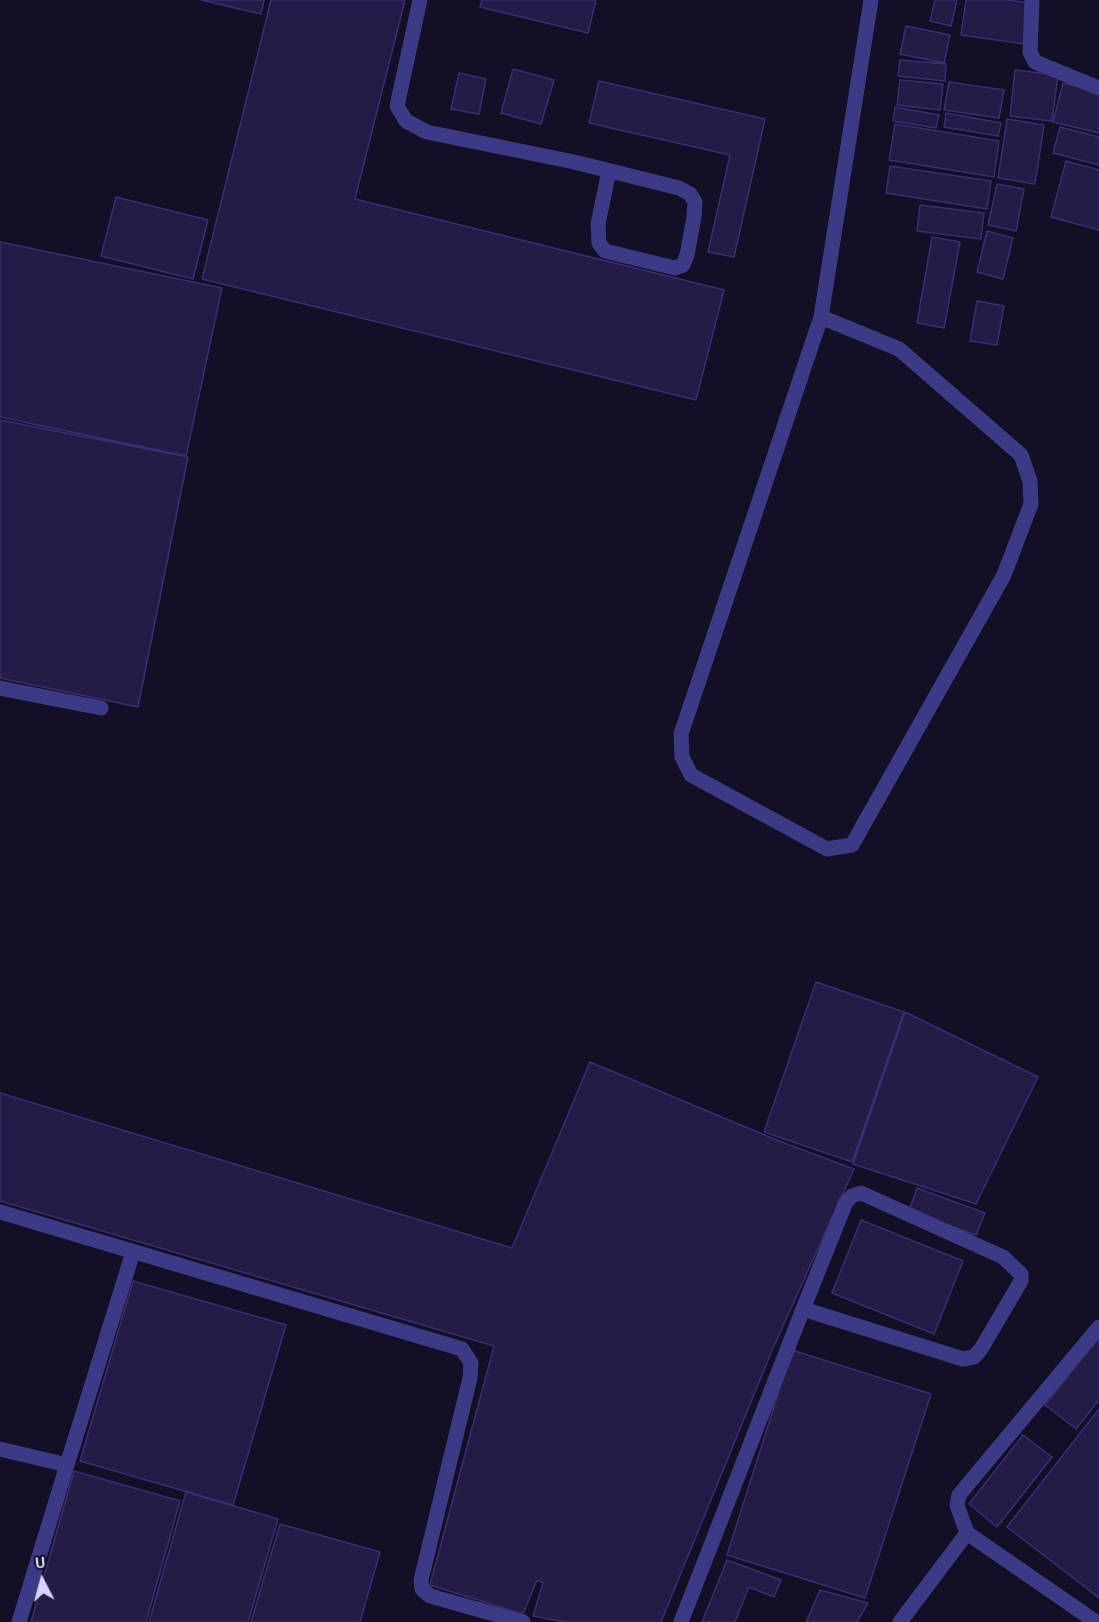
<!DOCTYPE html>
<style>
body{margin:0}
#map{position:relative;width:1099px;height:1622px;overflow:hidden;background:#130f26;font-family:Barlow,sans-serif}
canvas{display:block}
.north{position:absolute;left:12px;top:1550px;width:60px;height:60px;-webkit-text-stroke:4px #130f26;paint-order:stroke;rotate:354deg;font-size:16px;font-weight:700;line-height:24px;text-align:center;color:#d9d4ff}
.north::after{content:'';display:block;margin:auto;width:21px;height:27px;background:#d9d4ff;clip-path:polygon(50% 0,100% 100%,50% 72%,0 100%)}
</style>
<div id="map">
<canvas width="1099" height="1622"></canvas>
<div class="north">U</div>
</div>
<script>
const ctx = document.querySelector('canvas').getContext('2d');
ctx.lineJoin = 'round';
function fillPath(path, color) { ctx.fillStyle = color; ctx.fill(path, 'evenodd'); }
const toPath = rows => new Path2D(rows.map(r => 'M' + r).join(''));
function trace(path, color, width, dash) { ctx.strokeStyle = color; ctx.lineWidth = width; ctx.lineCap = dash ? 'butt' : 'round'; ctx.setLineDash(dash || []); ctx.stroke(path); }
const building = toPath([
 [201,0,264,0,261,14,201,0],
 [271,0,405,0,355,199,724,290,696,400,202,279,271,0],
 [482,0,596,0,588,33,480,7,482,0],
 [935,0,957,0,951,26,930,21,935,0],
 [966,0,1007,0,1031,3,1025,44,961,35,966,0],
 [906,26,950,35,944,63,900,54,906,26],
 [900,60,946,64,945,81,898,76,900,60],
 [513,69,554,80,541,124,501,113,513,69],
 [1015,70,1058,75,1052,121,1010,116,1015,70],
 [459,73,486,79,479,114,451,109,459,73],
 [900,80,943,84,940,110,897,105,900,80],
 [599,81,765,119,734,257,708,252,730,155,589,123,599,81],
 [949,82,1004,90,999,118,944,110,949,82],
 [1063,83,1099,92,1099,133,1053,122,1063,83],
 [895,107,939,115,936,128,893,121,895,107],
 [946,113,1001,123,998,136,944,127,946,113],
 [1007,119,1044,125,1035,184,998,178,1007,119],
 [895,124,999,141,994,177,889,160,895,124],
 [1060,127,1099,137,1099,165,1053,153,1060,127],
 [1066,161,1099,170,1099,230,1051,217,1066,161],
 [890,166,991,181,987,209,886,193,890,166],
 [997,184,1024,189,1016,231,988,225,997,184],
 [116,197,208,220,193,279,101,256,116,197],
 [920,205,984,213,981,239,917,231,920,205],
 [987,231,1013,238,1003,279,977,272,987,231],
 [932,237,960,242,944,328,917,323,932,237],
 [0,242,222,288,186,456,0,417,0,242],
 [977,301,1004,306,997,345,970,341,977,301],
 [0,420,188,457,138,707,0,678,0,420],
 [816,982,904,1012,852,1162,764,1132,816,982],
 [905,1012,1038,1077,976,1204,853,1164,905,1012],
 [590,1062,779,1141,854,1169,773,1348,661,1622,565,1622,533,1616,543,1583,537,1580,523,1614,430,1585,494,1346,0,1201,0,1093,512,1248,590,1062],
 [917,1188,985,1213,976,1235,909,1211,917,1188],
 [861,1220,963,1261,934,1334,832,1293,861,1220],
 [133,1281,286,1325,233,1505,80,1461,133,1281],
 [1099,1337,1099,1400,1076,1429,1045,1405,1099,1337],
 [792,1350,931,1394,865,1598,727,1555,792,1350],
 [1099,1409,1099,1598,1007,1527,1099,1409],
 [1023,1435,1052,1457,997,1527,969,1504,1023,1435],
 [74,1471,180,1501,146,1622,31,1622,74,1471],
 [186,1492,278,1519,248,1622,149,1622,186,1492],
 [280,1524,380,1552,360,1622,251,1622,280,1524],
 [727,1560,781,1580,774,1597,749,1587,735,1622,702,1622,727,1560],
 [820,1590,868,1603,857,1622,806,1622,820,1590]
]);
fillPath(building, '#241b47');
trace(building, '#3b2d73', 1.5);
trace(toPath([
 [420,0,397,106,406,121,427,132,574,162,679,188,690,194,695,202,694,217,687,255,683,265,675,268,605,251,599,243,598,224,609,171],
 [1032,0,1030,52,1035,62,1099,88],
 [821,317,899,349,1021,455,1030,481,1031,504,1004,575,852,845,827,849,691,775,682,757,681,734,821,317,871,0],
 [0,688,101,708],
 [0,1212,462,1349,471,1363,470,1378,421,1580,422,1589,430,1596,523,1622],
 [0,1449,67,1465,19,1622],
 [67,1465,133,1252],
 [681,1622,803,1309,846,1202,852,1196,861,1193,1003,1257,1021,1274,1021,1281,981,1349,974,1357,963,1359,803,1309],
 [900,1622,967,1533],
 [1096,1622,967,1533,957,1505,959,1495,1099,1327]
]), '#3d3a85', 15);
</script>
